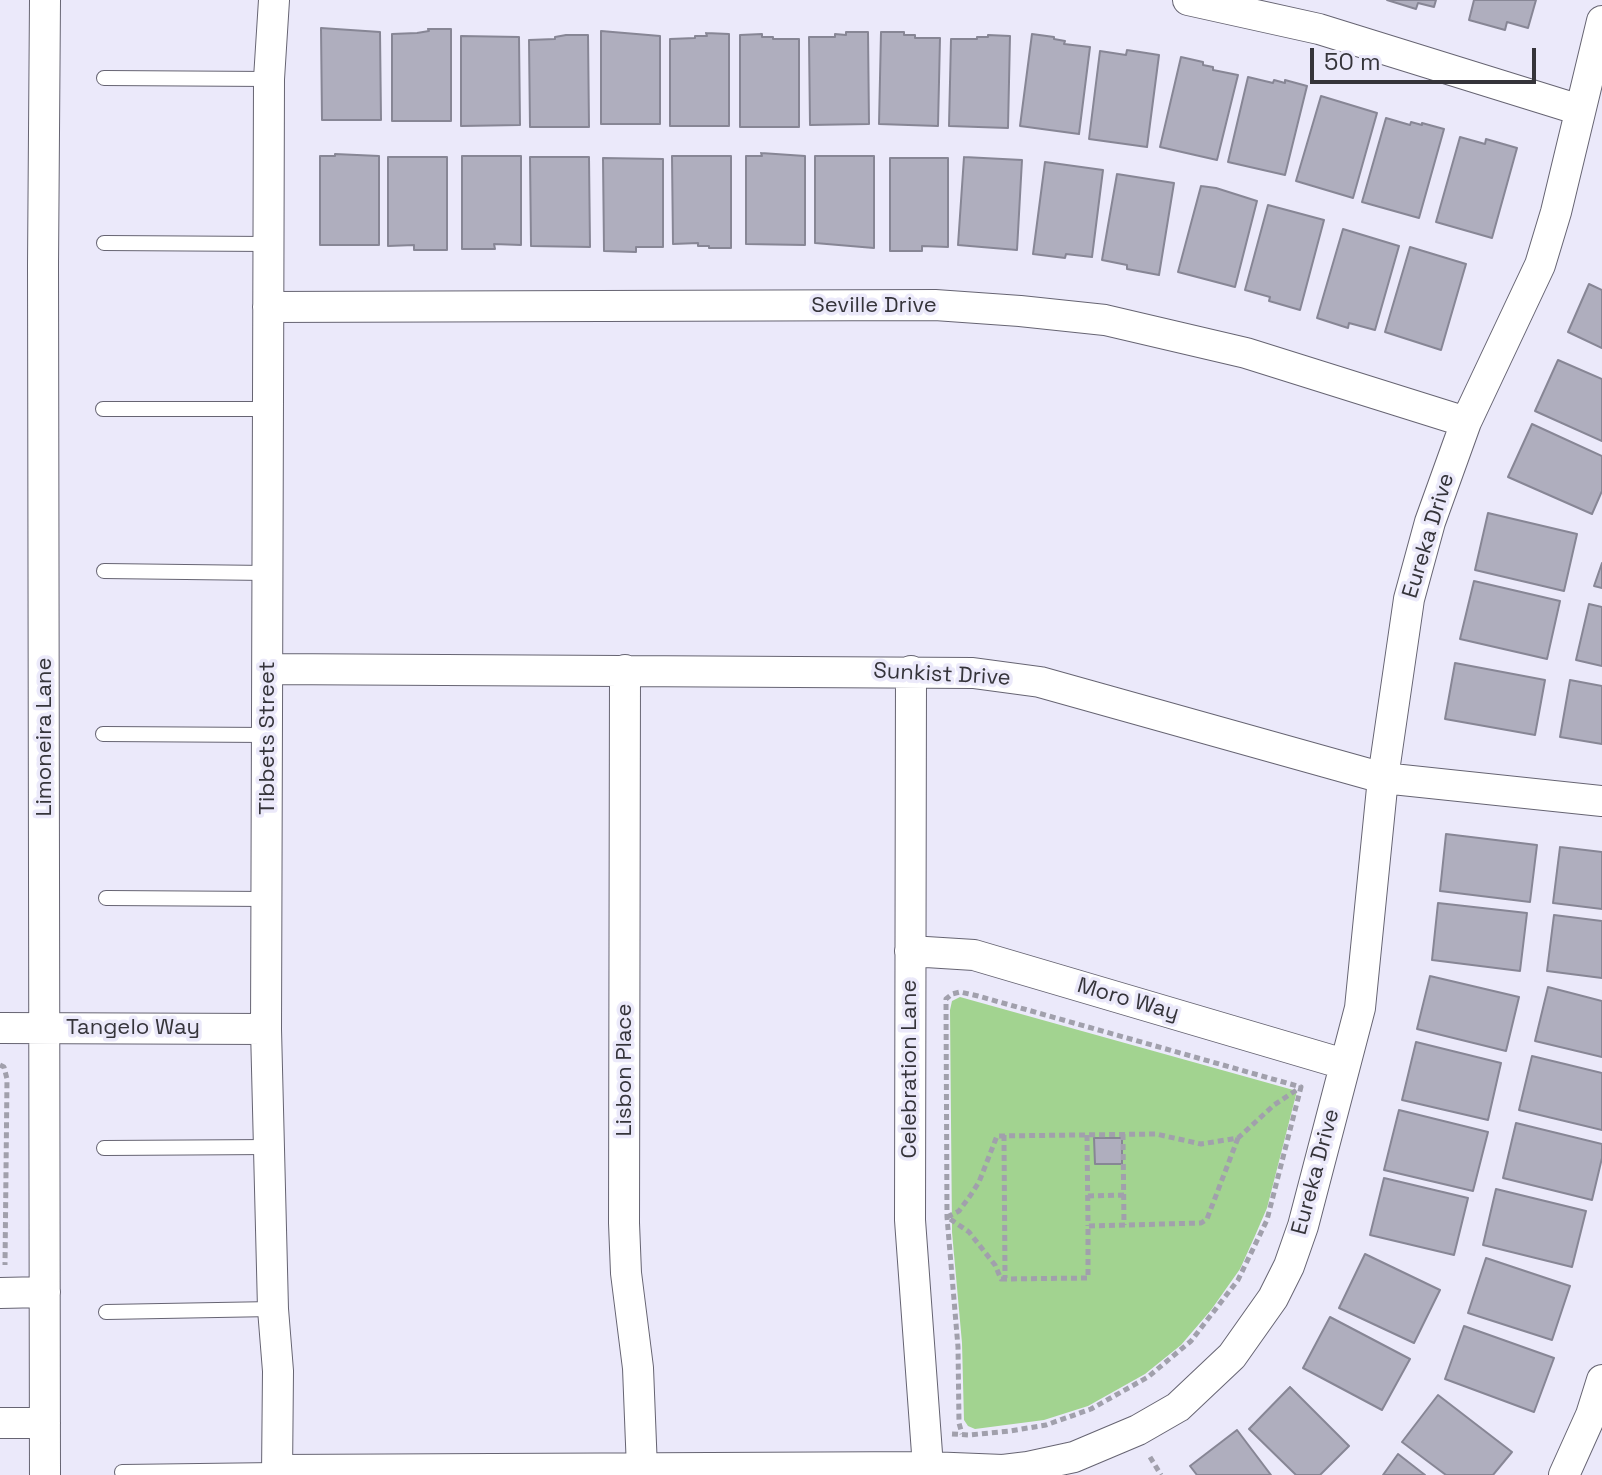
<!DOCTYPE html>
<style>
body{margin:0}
#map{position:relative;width:1602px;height:1475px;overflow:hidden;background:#ebe9fa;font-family:"Space Grotesk",sans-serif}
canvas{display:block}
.scale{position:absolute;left:1310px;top:48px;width:226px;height:36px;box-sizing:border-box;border:4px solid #35343a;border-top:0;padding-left:10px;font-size:24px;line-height:28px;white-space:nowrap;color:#35343a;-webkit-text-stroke:6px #ebe9fa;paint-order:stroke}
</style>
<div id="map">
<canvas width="1602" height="1475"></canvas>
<div class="scale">50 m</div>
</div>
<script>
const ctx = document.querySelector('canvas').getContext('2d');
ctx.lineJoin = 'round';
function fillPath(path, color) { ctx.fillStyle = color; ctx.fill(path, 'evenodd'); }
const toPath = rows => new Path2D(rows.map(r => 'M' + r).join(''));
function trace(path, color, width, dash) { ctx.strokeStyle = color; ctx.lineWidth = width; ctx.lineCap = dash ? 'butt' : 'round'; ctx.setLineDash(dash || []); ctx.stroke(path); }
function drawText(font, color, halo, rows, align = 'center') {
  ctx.font = font + ' "Space Grotesk",sans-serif'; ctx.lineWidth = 7; ctx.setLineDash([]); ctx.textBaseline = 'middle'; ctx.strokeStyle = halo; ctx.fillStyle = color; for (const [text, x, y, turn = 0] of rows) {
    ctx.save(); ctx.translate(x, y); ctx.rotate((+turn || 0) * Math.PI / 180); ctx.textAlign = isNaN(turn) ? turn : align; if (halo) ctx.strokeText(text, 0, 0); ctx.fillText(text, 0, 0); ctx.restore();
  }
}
fillPath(toPath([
 [960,997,1297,1091,1267,1208,1254,1238,1240,1269,1211,1310,1181,1345,1145,1374,1088,1406,1044,1420,975,1429,968,1426,964,1420,962,1343,952,1232,950,1010,952,1001]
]), '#a2d390');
const building = toPath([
 [1387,0,1436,0,1434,7,1418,3,1416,9,1387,0],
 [1474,0,1536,0,1528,28,1507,22,1505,30,1469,20,1474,0],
 [321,28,380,32,381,120,322,120,321,28],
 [428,29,451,29,451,121,392,121,392,34,417,33,429,31,428,29],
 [601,31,660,36,660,124,601,124,601,31],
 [846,32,868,32,869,124,810,125,809,37,835,37,835,34,846,35,846,32],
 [881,32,904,32,904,35,915,35,915,38,940,38,938,126,879,124,881,32],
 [706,33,729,34,729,126,670,126,670,39,695,38,695,36,707,36,706,33],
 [762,34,762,37,773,37,773,39,799,39,799,127,740,127,740,35,762,34],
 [1032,34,1054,37,1054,39,1065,41,1064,44,1090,47,1079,134,1020,126,1032,34],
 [566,35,588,35,589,127,530,127,529,40,555,39,555,37,566,35],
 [988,35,1010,36,1008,128,949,126,951,39,977,39,977,37,988,37,988,35],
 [461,36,519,37,520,125,461,126,461,36],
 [1127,50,1159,55,1147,147,1089,139,1100,51,1126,55,1127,50],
 [1181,57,1203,62,1203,65,1213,67,1213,70,1238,75,1217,160,1160,147,1181,57],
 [1248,77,1273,83,1274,80,1285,83,1285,80,1307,86,1285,175,1228,162,1248,77],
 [1321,96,1377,113,1353,198,1296,181,1321,96],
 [1386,118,1410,125,1411,122,1422,125,1422,123,1444,129,1419,218,1362,202,1386,118],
 [1460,137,1485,144,1486,139,1517,148,1492,238,1436,222,1460,137],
 [761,153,805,156,805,245,746,244,746,156,762,156,761,153],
 [335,154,379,156,379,245,320,245,320,156,335,156,335,154],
 [462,156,521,156,521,245,494,244,495,249,462,249,462,156],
 [672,156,731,156,731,248,709,248,709,246,698,246,698,243,673,244,672,156],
 [815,156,874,156,874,248,815,243,815,156],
 [388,157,447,157,447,250,414,250,414,245,388,246,388,157],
 [530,157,589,157,590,247,531,246,530,157],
 [964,157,1022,160,1017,250,958,245,964,157],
 [603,158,663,159,663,247,636,247,636,252,604,251,603,158],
 [890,158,948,158,948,247,922,246,922,251,890,251,890,158],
 [1045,162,1103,170,1092,257,1066,254,1065,258,1033,254,1045,162],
 [1117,174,1174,183,1159,275,1127,269,1127,265,1102,260,1117,174],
 [1201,186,1216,188,1257,201,1235,287,1178,272,1201,186],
 [1268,205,1324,220,1300,310,1269,301,1270,297,1245,290,1268,205],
 [1343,229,1399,246,1375,330,1349,323,1348,328,1317,318,1343,229],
 [1410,247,1466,264,1441,350,1385,332,1410,247],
 [1589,284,1602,290,1602,348,1568,332,1589,284],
 [1558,360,1602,379,1602,441,1535,411,1558,360],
 [1532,424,1602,456,1602,491,1592,514,1508,477,1532,424],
 [1488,513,1577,534,1564,591,1475,570,1488,513],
 [1602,563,1602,588,1594,586,1602,563],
 [1474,581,1560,601,1547,659,1460,639,1474,581],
 [1589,604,1602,607,1602,666,1576,660,1589,604],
 [1455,663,1545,680,1535,735,1445,719,1455,663],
 [1570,680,1602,686,1602,744,1560,737,1570,680],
 [1446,834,1537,845,1530,902,1440,891,1446,834],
 [1560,847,1602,852,1602,909,1553,903,1560,847],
 [1438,903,1527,913,1520,971,1432,960,1438,903],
 [1554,915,1602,921,1602,978,1547,971,1554,915],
 [1430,976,1519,997,1506,1051,1417,1029,1430,976],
 [1548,987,1602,1001,1602,1057,1535,1041,1548,987],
 [1416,1042,1501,1063,1488,1120,1402,1100,1416,1042],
 [1532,1056,1602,1073,1602,1130,1519,1110,1532,1056],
 [1399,1110,1488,1132,1473,1191,1384,1170,1399,1110],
 [1516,1123,1602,1144,1602,1158,1592,1200,1503,1178,1516,1123],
 [1094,1138,1122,1138,1122,1164,1095,1164,1094,1138],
 [1384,1178,1468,1198,1454,1255,1370,1235,1384,1178],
 [1496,1189,1586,1211,1572,1267,1483,1245,1496,1189],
 [1365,1254,1440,1290,1414,1343,1339,1308,1365,1254],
 [1486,1258,1570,1286,1552,1340,1468,1313,1486,1258],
 [1330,1317,1410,1359,1382,1410,1303,1368,1330,1317],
 [1464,1326,1554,1358,1534,1412,1445,1379,1464,1326],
 [1290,1387,1349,1446,1320,1475,1296,1475,1249,1429,1290,1387],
 [1438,1395,1512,1452,1493,1475,1446,1475,1402,1442,1438,1395],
 [1237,1430,1271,1475,1197,1475,1190,1466,1237,1430],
 [1398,1454,1425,1475,1383,1475,1398,1454]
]);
fillPath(building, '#afaebe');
trace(building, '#878695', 2);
const lane = toPath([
 [104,78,269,79],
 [104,243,269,244],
 [103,409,268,409],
 [104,571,267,573],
 [103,734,268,735],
 [106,898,267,899],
 [104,1148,270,1147],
 [106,1312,273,1309],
 [122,1472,276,1470]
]);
const street = toPath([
 [274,0,269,79,266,1029,273,1309,278,1371,277,1475],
 [1188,0,1319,29,1580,110],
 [268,307,935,305,1020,311,1105,320,1246,353,1466,422],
 [268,669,973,673,1040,682,1383,778,1602,801],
 [625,670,624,1223,626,1273,638,1368,642,1469],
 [911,671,910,1220,928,1467],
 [910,951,974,955,1344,1064],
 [0,1028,266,1029],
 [0,1293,45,1292],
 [0,1423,45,1423],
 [276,1470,928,1467,1003,1470,1028,1467,1074,1457,1138,1430,1178,1407,1232,1356,1273,1298,1289,1266,1303,1226,1360,1008,1383,778,1409,599,1430,522,1466,422,1540,265,1556,212,1602,21],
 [45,1475,43,265,45,0],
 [1564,1475,1591,1415,1602,1380]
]);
trace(lane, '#666472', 16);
trace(street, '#666472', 32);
trace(toPath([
 [0,1065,4,1067,7,1079,5,1265],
 [1123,1134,1124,1225],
 [1004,1135,1005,1278],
 [1087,1135,1088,1226],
 [1238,1138,1207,1219,1201,1223,1088,1226,1088,1278,1001,1279,995,1265,969,1232,947,1217,959,1211,970,1196,979,1182,997,1136,1156,1134,1201,1144,1238,1138,1274,1105,1301,1087],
 [1088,1196,1124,1195],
 [952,1434,969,1435,1010,1431,1046,1425,1091,1409,1148,1377,1191,1341,1238,1280,1267,1220,1301,1087,978,996,960,992,952,994,946,999,947,1217,958,1347,959,1423,962,1434],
 [1150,1457,1161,1475]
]), '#a1a0ac', 5, [6, 4]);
trace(lane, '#fff', 14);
trace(street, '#fff', 30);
drawText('22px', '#35343a', '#ebe9fa', [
 ["Seville Drive",874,306],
 ["Eureka Drive",1429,536,-73],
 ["Sunkist Drive",942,675,3],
 ["Limoneira Lane",45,737,-90],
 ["Tibbets Street",268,738,-90],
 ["Moro Way",1128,1000,16],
 ["Tangelo Way",133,1028],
 ["Celebration Lane",910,1069,-90],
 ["Lisbon Place",625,1070,-90],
 ["Eureka Drive",1316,1172,-75]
]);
</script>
